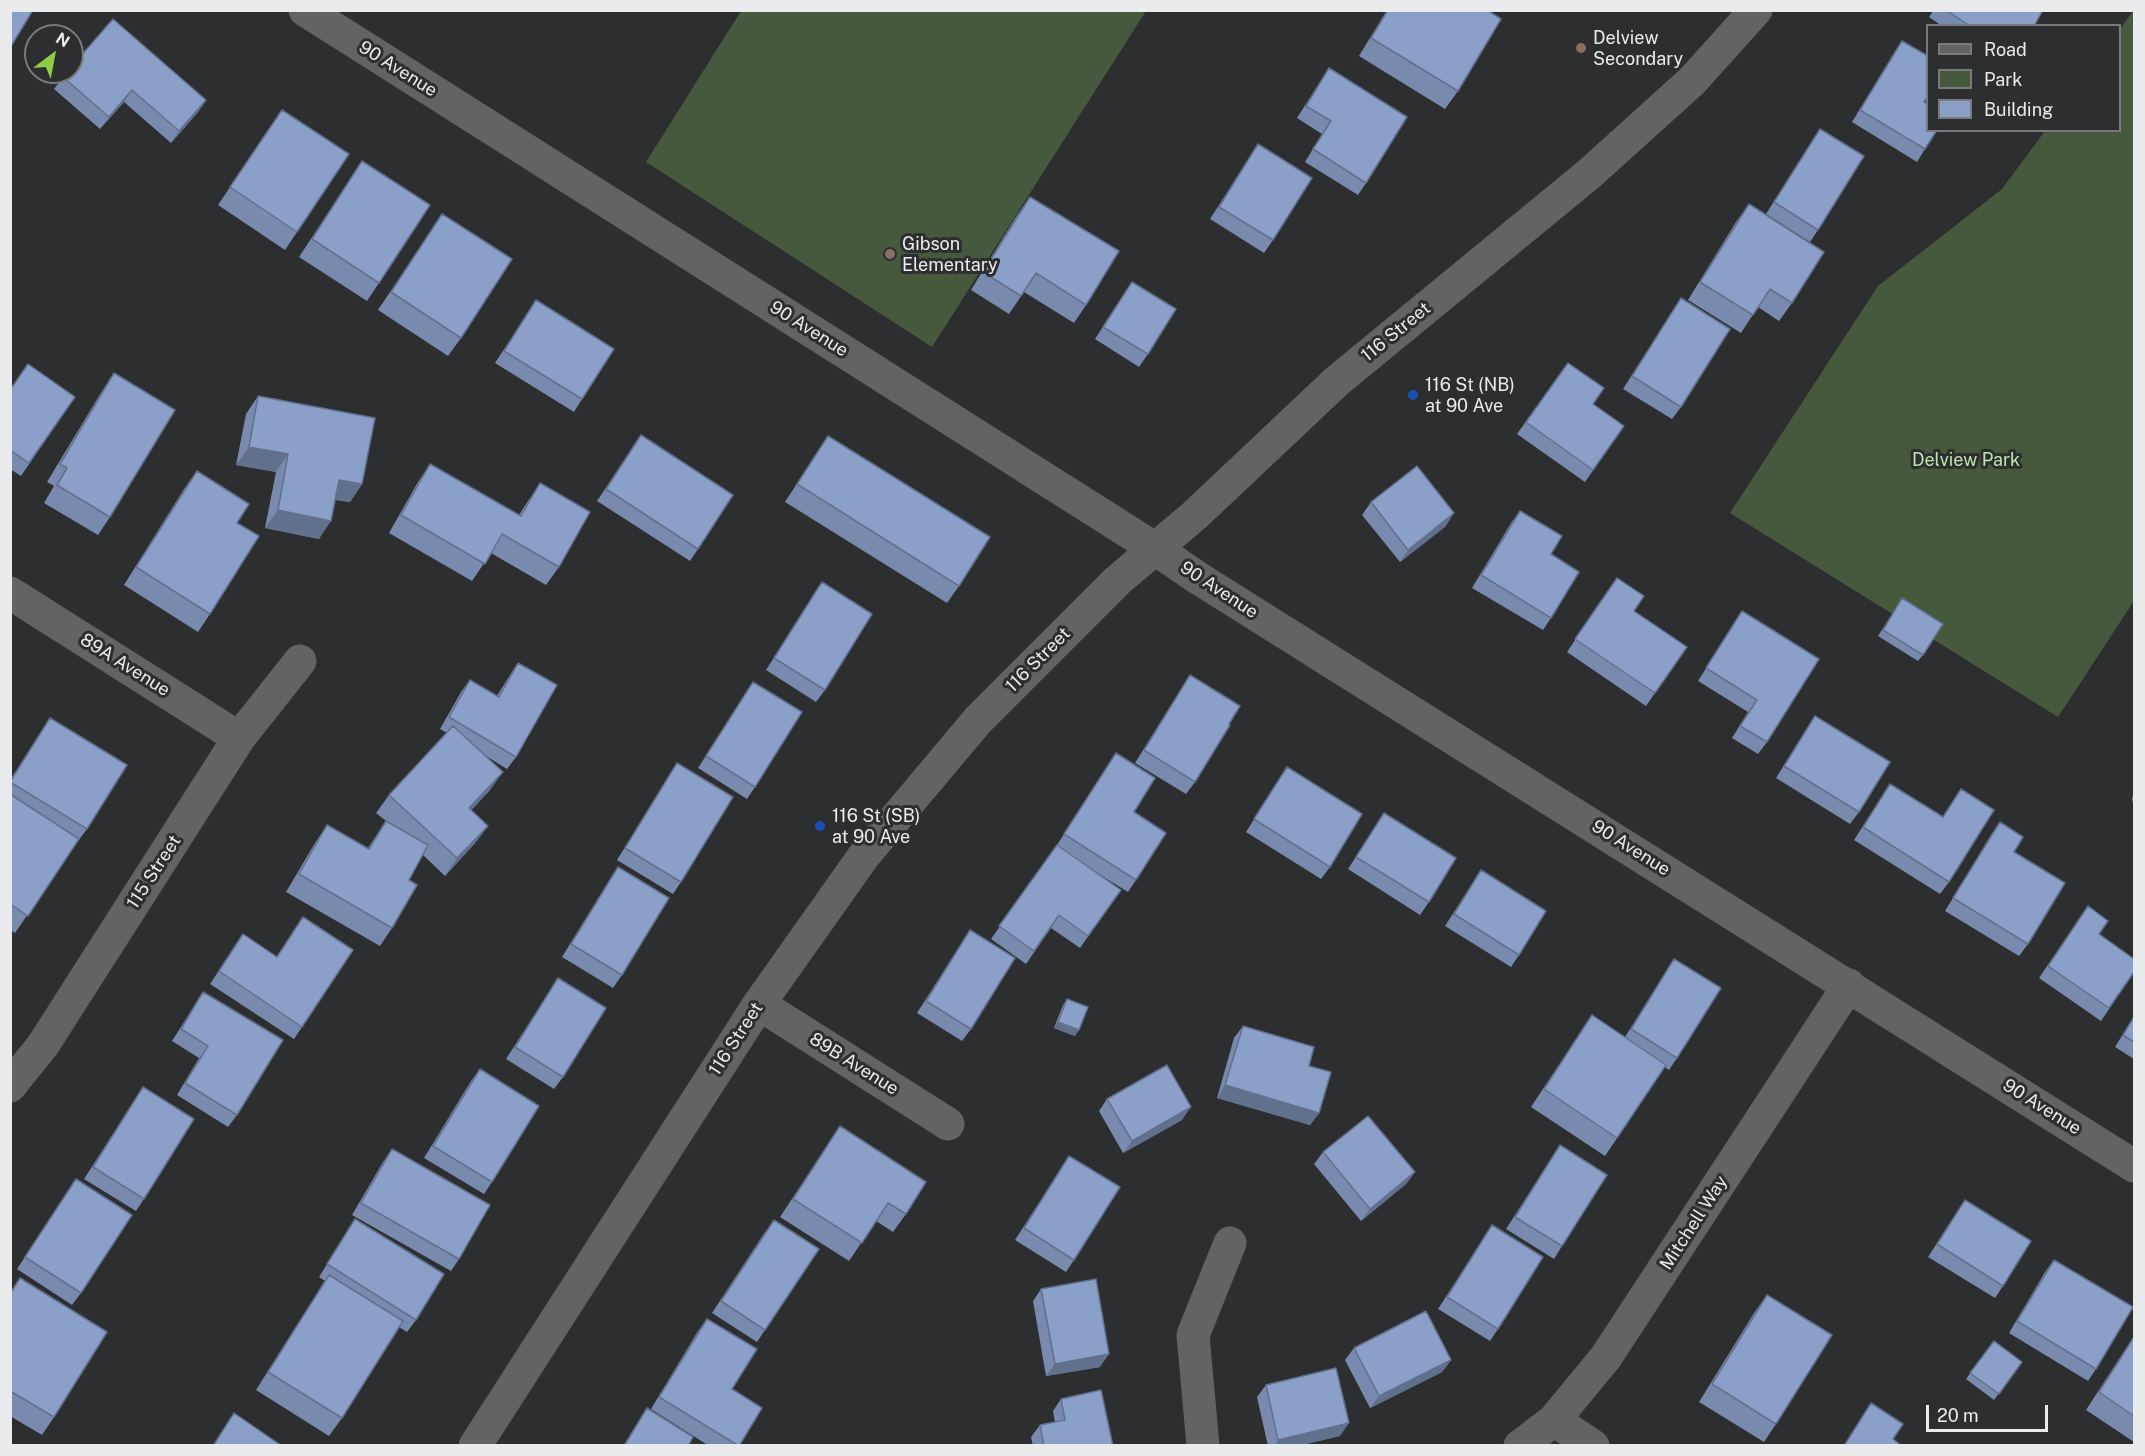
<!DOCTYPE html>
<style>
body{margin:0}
#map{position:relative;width:2145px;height:1456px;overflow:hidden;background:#2c2e30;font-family:"Public Sans",sans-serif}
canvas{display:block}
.frame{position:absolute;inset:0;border:12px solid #eaebed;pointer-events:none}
.legend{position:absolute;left:1926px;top:24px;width:195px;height:108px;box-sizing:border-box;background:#2c2e30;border:2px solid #787a7c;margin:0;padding:8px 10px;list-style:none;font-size:18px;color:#eaebed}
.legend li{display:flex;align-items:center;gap:12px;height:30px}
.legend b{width:30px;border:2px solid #787a7c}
.north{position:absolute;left:24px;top:24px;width:60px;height:60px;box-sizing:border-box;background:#2c2e30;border:2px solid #787a7c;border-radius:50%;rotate:32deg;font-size:16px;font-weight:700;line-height:24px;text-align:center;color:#eaebed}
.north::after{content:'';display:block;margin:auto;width:21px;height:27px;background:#8dce44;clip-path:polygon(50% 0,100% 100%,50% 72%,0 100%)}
.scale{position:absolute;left:1926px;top:1405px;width:122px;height:27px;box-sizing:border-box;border:3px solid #eaebed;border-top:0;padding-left:8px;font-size:18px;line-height:21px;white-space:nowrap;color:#eaebed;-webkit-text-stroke:4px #2c2e30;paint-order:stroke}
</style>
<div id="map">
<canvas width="2145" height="1456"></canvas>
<div class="frame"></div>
<ul class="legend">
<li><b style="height:8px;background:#616365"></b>Road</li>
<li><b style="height:16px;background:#46593d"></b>Park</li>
<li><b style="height:16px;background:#8ba0c9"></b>Building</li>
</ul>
<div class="north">N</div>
<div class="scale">20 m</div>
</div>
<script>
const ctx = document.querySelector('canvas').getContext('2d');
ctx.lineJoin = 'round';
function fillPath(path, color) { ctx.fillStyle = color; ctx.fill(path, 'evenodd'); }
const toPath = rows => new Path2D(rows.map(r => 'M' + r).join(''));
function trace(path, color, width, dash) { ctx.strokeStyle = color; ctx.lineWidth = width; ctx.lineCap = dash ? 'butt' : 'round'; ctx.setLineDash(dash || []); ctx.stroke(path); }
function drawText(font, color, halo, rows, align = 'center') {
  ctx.font = font + ' "Public Sans",sans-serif'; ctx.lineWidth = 6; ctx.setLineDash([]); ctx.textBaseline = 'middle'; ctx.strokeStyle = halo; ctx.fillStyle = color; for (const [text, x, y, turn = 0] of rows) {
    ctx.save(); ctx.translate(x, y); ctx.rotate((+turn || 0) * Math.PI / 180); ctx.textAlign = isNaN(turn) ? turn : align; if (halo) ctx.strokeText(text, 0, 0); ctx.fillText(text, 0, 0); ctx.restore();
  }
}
fillPath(toPath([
 [741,11,741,10,1146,11,932,347,646,162],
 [2133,11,2134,601,2058,717,1730,513,1878,286,2002,189,2045,131,2120,130,2120,29]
]), '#46593d');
trace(toPath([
 [305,10,1154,548,1198,578,2134,1166],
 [10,593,239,738],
 [759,1004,948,1124],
 [10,1086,43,1045,239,738,300,661],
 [1554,1420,1593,1446],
 [475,1446,759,1004,863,857,978,720,1117,581,1195,515,1337,381,1589,174,1692,81,1756,10],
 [1203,1446,1193,1335,1230,1243],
 [1520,1446,1554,1420,1606,1357,1849,985]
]), '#616365', 33);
fillPath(toPath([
 [1387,10,1487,10,1458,91,1445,109,1359,56],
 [1934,10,2043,10,2034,26,1942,26,1929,17],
 [1902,41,1924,102,1925,149,1917,162,1852,122,1894,53],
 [1329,68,1366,183,1358,195,1305,162,1322,134,1297,118],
 [63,77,206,100,198,112,171,143,124,102,100,129,54,89],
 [282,110,297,232,285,250,218,205],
 [1820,129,1818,230,1810,242,1766,214],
 [1258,144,1273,240,1264,253,1210,219],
 [362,161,379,283,367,301,299,257],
 [1030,197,1086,305,1074,323,1024,292,1009,314,971,290,1017,215],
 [1749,204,1792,303,1779,321,1758,307,1741,333,1688,300,1736,222],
 [442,214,461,338,448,356,378,310],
 [1132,282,1148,354,1139,367,1095,339],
 [1681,298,1681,407,1672,419,1623,389],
 [536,300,582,399,574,412,495,363],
 [1568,363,1593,404,1624,426,1585,482,1517,434],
 [114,373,110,517,98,535,44,503,54,486,47,482,102,391],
 [10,390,75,397,21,476,10,469],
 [258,396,362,484,350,502,335,500,319,539,265,528,276,472,236,465,246,414],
 [641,435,698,549,690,561,597,501],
 [828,436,959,586,947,603,785,502],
 [430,464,519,515,528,501,540,483,559,567,546,585,491,553,472,581,389,533,418,482],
 [197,471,237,523,210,614,198,632,124,585,184,489],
 [1371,502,1446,526,1400,562,1362,515],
 [1520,511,1551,554,1551,618,1543,630,1472,588,1511,523],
 [1617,578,1634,611,1687,647,1646,706,1567,652],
 [822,582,825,690,816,702,766,670],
 [1898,605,1923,655,1918,661,1878,636],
 [1742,611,1767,742,1758,754,1732,738,1748,712,1698,681],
 [518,663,516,757,507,769,486,756,490,790,471,810,488,826,475,843,445,876,423,855,409,880,392,928,380,946,286,892,315,843,327,825,368,848,386,821,376,813,389,795,447,733,440,729,461,692,470,680,497,696,510,675],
 [1190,675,1229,724,1195,782,1186,794,1135,763],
 [753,682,755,787,747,799,698,768],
 [1815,716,1859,812,1850,824,1776,778],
 [50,718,87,829,78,841,15,933,10,930,10,780],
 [1116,753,1134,812,1136,880,1128,892,1097,873,1121,890,1080,948,1051,928,1026,964,991,939,1057,845],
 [677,763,681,882,673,894,617,860,669,776],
 [1287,767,1330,867,1321,879,1246,832],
 [1890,784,1943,817,1961,789,1949,882,1940,894,1854,840],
 [2134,794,2134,810,2132,798],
 [1384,813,1429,902,1420,915,1348,869],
 [2000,822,2014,852,2028,944,2019,956,1945,911,1991,835],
 [618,867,622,975,613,988,562,957,610,879],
 [1481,870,1519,955,1511,967,1445,926],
 [2088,906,2099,934,2134,972,2101,1021,2039,978],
 [970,930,971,1029,962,1041,917,1013],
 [243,934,276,957,302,1027,294,1039,210,984],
 [1674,959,1677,1058,1669,1070,1665,1067,1605,1156,1531,1107,1592,1015,1625,1037],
 [558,978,563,1077,554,1089,506,1059],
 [203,992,237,1115,228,1127,177,1095,199,1058,172,1041],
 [1067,999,1075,1036,1054,1028,1063,1005],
 [2134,1016,2134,1059,2115,1047],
 [1243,1026,1309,1066,1319,1113,1310,1125,1217,1098,1234,1038],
 [480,1069,492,1182,484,1194,424,1158,471,1081],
 [143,1087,144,1199,136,1211,84,1179],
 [1107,1099,1182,1120,1123,1153,1099,1111],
 [840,1126,906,1214,893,1232,876,1221,849,1261,780,1217],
 [1560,1145,1562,1246,1554,1259,1506,1229],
 [392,1149,459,1259,451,1271,352,1215,383,1162],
 [1323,1152,1415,1172,1406,1184,1361,1221,1314,1164],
 [1069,1156,1074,1260,1066,1272,1015,1240],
 [76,1179,81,1293,72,1305,17,1269],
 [1965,1200,2003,1286,1995,1298,1928,1257],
 [355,1219,416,1320,407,1332,399,1327,342,1418,329,1436,256,1390,325,1281,319,1277],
 [1492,1225,1498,1329,1490,1341,1438,1309],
 [765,1232,765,1330,757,1342,712,1313],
 [2054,1260,2096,1369,2088,1381,2009,1333,2045,1272],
 [20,1278,54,1417,42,1435,10,1416,10,1292],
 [1041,1289,1100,1367,1046,1376,1033,1301],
 [1767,1295,1776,1424,1764,1442,1699,1402,1754,1313],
 [707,1319,732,1389,739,1446,709,1446,651,1409,698,1331],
 [2134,1336,2134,1442,2086,1410],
 [1994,1341,2022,1362,1994,1400,1966,1379],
 [1354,1348,1451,1360,1442,1372,1370,1408,1345,1360],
 [1266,1385,1340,1436,1297,1446,1268,1446,1257,1397],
 [1061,1399,1113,1446,1033,1446,1031,1437,1040,1425,1055,1422,1053,1411]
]), '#788aad');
fillPath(toPath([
 [132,90,124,102,100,129,109,117],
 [206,100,198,112,171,143,179,131],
 [249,447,288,454,276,472,236,465],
 [339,480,362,484,350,502,326,498],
 [278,510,331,521,319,539,265,528],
 [1454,513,1446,526,1400,562,1408,550],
 [503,772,490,790,457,826,469,808],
 [488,826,475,843,445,876,457,858],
 [1058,1022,1079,1030,1075,1036,1054,1028],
 [1225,1085,1319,1113,1310,1125,1217,1098],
 [1191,1107,1182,1120,1123,1153,1132,1141],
 [1415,1172,1406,1184,1361,1221,1370,1209],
 [1109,1354,1100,1367,1046,1376,1055,1364],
 [1451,1360,1442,1372,1370,1408,1379,1396],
 [1349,1423,1340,1436,1297,1446,1274,1446,1278,1440]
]), '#61708d');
const building = toPath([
 [10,10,33,10,10,48,10,10],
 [1388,10,1487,10,1501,19,1458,91,1371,38,1388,10],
 [1946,10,2043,10,2034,26,1970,26,1946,10],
 [113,19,206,100,179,131,132,90,109,117,63,77,67,72,72,72,72,66,113,19],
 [1902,41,1928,56,1928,96,1924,102,1928,105,1928,130,1937,130,1925,149,1860,110,1902,41],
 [1329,68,1407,117,1366,183,1313,149,1331,121,1306,106,1329,68],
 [282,110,349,154,297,232,230,187,282,110],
 [1820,129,1864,156,1818,230,1774,202,1820,129],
 [1258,144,1312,178,1273,240,1219,207,1258,144],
 [362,161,430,205,379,283,312,239,362,161],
 [1030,197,1119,251,1086,305,1036,273,1021,296,983,272,1030,197],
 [1749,204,1824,252,1792,303,1770,289,1753,315,1700,282,1749,204],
 [442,214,512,259,461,338,391,292,442,214],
 [1132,282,1176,309,1148,354,1103,327,1132,282],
 [1681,298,1730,329,1681,407,1632,376,1681,298],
 [536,300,614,349,582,399,504,351,536,300],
 [1568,363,1604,388,1593,404,1624,426,1593,470,1526,422,1568,363],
 [28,364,75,397,29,463,10,450,10,390,28,364],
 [114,373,175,410,110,517,57,485,67,468,60,464,114,373],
 [258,396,375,418,362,484,339,480,331,521,278,510,288,454,249,447,258,396],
 [641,435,733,495,698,549,606,489,641,435],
 [828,436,990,537,959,586,797,484,828,436],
 [430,464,521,516,540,483,590,512,559,567,502,534,485,564,401,515,430,464],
 [1417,466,1454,513,1408,550,1371,502,1417,466],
 [197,471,249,504,237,523,259,536,210,614,136,567,197,471],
 [1520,511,1562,536,1551,554,1579,572,1551,618,1481,575,1520,511],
 [1617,578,1644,596,1634,611,1687,647,1655,693,1575,639,1617,578],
 [822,582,872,614,825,690,774,658,822,582],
 [1902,598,1943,624,1923,655,1883,630,1902,598],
 [1742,611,1819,659,1767,742,1740,726,1757,700,1706,668,1742,611],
 [518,663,557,685,516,757,449,717,470,680,499,697,518,663],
 [1190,675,1240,706,1229,724,1230,725,1195,782,1144,750,1190,675],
 [753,682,802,712,755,787,706,756,753,682],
 [1815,716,1890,762,1859,812,1784,766,1815,716],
 [50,718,127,765,87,829,10,782,50,718],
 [453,726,503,772,469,808,488,826,457,858,389,795,453,726],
 [1116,753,1155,778,1134,812,1166,833,1136,880,1064,834,1116,753],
 [677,763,733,797,681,882,625,848,677,763],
 [1287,767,1362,814,1330,867,1254,819,1287,767],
 [1890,784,1943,817,1961,789,1994,810,1949,882,1863,827,1890,784],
 [10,794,79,839,28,916,10,904,10,794],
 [1384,813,1456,858,1429,902,1356,857,1384,813],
 [386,821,428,845,409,880,417,885,392,928,299,874,327,825,369,849,386,821],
 [2000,822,2023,837,2014,852,2065,883,2028,944,1953,898,2000,822],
 [1057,845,1121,890,1088,936,1059,915,1034,951,999,926,1057,845],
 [618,867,669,898,622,975,571,944,618,867],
 [1481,870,1546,911,1519,955,1454,914,1481,870],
 [2088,906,2108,921,2099,934,2134,959,2134,972,2109,1008,2048,966,2088,906],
 [303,917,353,950,302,1027,219,971,243,934,277,957,303,917],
 [970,930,1015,958,971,1029,926,1001,970,930],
 [1674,959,1721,988,1677,1058,1631,1029,1674,959],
 [558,978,606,1008,563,1077,515,1047,558,978],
 [203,992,283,1040,237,1115,185,1083,208,1046,181,1029,203,992],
 [1067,999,1088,1007,1079,1030,1058,1022,1067,999],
 [1592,1015,1666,1065,1617,1138,1544,1089,1592,1015],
 [2134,1017,2134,1042,2123,1035,2134,1017],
 [1243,1026,1314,1047,1309,1066,1331,1072,1319,1113,1225,1085,1243,1026],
 [1167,1065,1191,1107,1132,1141,1107,1099,1167,1065],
 [480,1069,539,1106,492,1182,433,1146,480,1069],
 [143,1087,194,1119,144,1199,93,1167,143,1087],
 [1368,1116,1415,1172,1370,1209,1323,1152,1368,1116],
 [840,1126,926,1182,906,1214,888,1203,862,1243,793,1199,840,1126],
 [1560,1145,1607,1175,1562,1246,1515,1217,1560,1145],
 [392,1149,490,1205,459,1259,361,1203,392,1149],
 [1069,1156,1120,1187,1074,1260,1024,1228,1069,1156],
 [76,1179,132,1215,81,1293,25,1257,76,1179],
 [1965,1200,2031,1241,2003,1286,1937,1244,1965,1200],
 [355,1219,444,1274,416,1320,327,1264,355,1219],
 [774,1220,819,1249,765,1330,721,1301,774,1220],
 [1492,1225,1543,1257,1498,1329,1447,1297,1492,1225],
 [2054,1260,2133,1307,2096,1369,2017,1321,2054,1260],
 [329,1275,403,1321,342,1418,268,1372,329,1275],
 [20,1278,107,1332,54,1417,10,1391,10,1294,20,1278],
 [1096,1279,1109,1354,1055,1364,1041,1289,1096,1279],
 [1767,1295,1832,1335,1776,1424,1712,1384,1767,1295],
 [1426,1311,1451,1360,1379,1396,1354,1348,1426,1311],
 [707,1319,757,1349,732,1389,762,1408,739,1446,659,1397,707,1319],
 [2134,1337,2134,1416,2099,1392,2134,1337],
 [1994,1341,2022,1362,1999,1394,1970,1373,1994,1341],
 [1336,1368,1349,1423,1278,1440,1266,1385,1336,1368],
 [1101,1390,1113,1446,1044,1446,1040,1425,1065,1420,1061,1399,1101,1390],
 [1871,1403,1903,1424,1893,1439,1902,1446,1844,1446,1871,1403],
 [647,1408,693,1437,688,1446,624,1446,647,1408],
 [234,1413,282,1446,213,1446,234,1413]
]);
fillPath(building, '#8ba0c9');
trace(building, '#61708d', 1.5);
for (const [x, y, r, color] of [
 [1581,48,6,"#8d6e63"],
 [890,254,6,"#8d6e63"],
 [1413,395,6,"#1a4fb4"],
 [820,826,6,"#1a4fb4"]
]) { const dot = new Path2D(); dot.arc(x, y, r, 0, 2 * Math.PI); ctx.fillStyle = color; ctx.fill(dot); trace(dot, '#2c2e30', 2); }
drawText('18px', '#eaebed', '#2c2e30', [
 ["Delview",1593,38],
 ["Secondary",1593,59],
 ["Gibson",902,244],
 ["Elementary",902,265],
 ["116 St (NB)",1425,385],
 ["at 90 Ave",1425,406],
 ["116 St (SB)",832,816],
 ["at 90 Ave",832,837]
], 'left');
drawText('18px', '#eaebed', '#2c2e30', [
 ["90 Avenue",398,69,32],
 ["90 Avenue",809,329,32],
 ["116 Street",1396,332,-39],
 ["90 Avenue",1219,590,33],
 ["116 Street",1038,660,-45],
 ["89A Avenue",125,665,32],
 ["90 Avenue",1631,848,32],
 ["115 Street",154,872,-57],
 ["116 Street",736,1039,-57],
 ["89B Avenue",854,1064,32],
 ["90 Avenue",2042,1107,32],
 ["Mitchell Way",1694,1223,-57]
]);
drawText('18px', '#bce6a7', '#2c2e30', [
 ["Delview Park",1966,460]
]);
</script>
